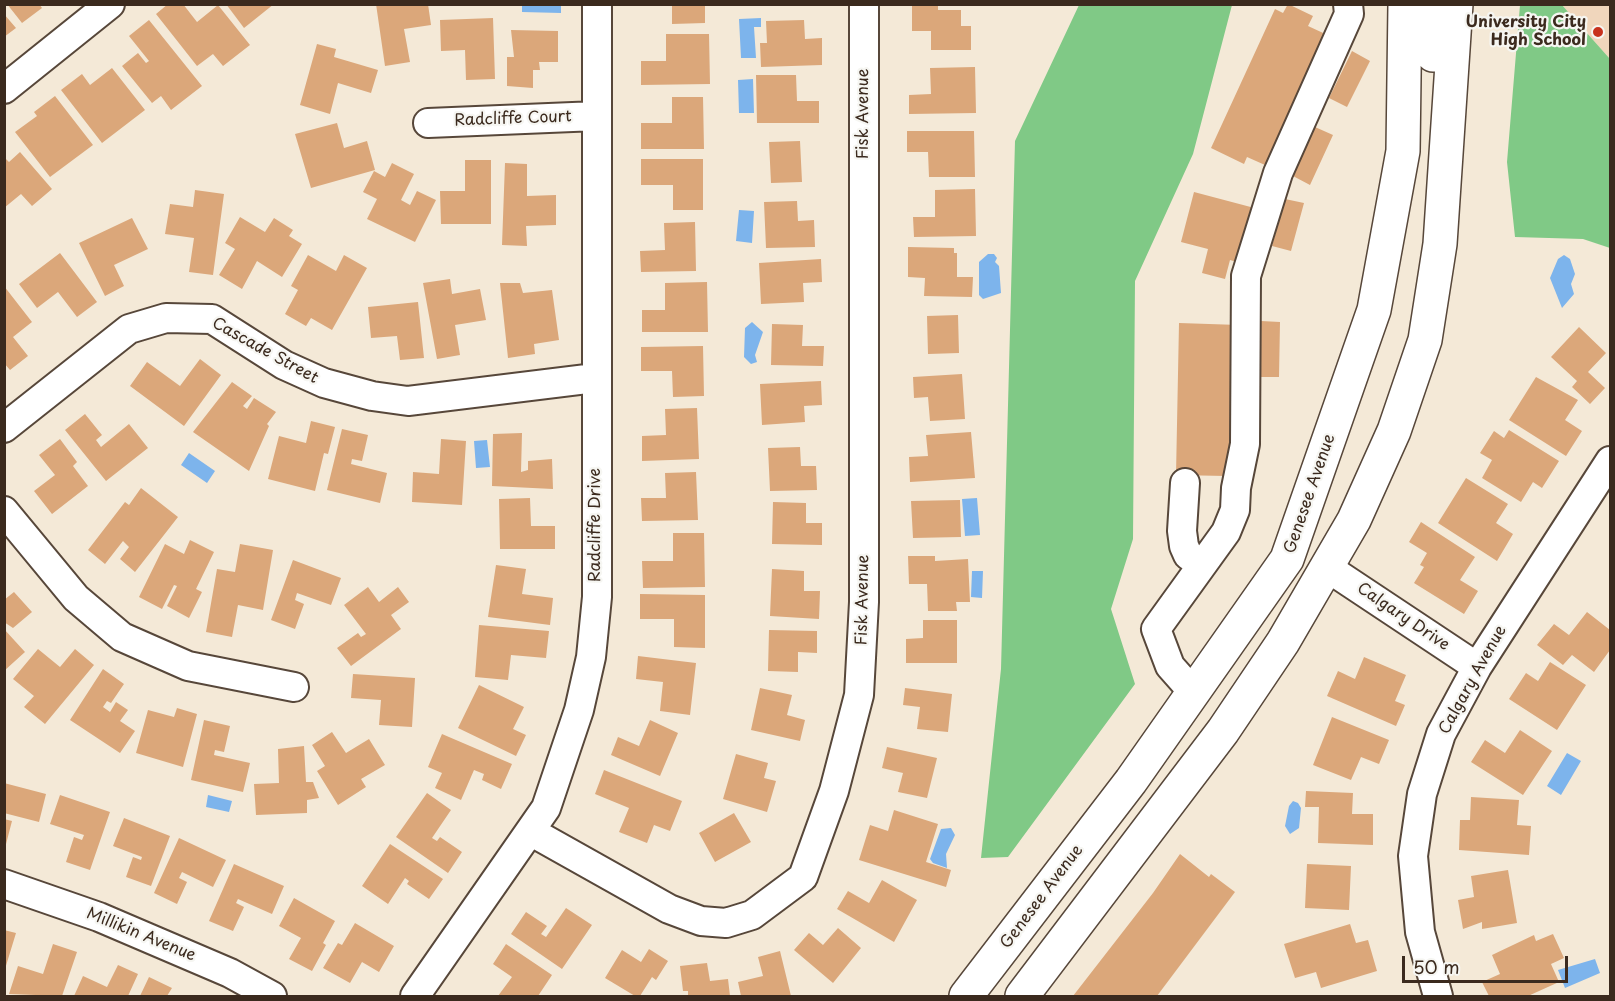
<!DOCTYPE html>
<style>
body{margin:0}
#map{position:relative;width:1615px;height:1001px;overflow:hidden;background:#f4e9d7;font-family:"Playpen Sans",sans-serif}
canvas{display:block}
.frame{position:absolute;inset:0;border:6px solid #3b2a1e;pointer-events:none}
.scale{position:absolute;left:1402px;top:956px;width:166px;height:27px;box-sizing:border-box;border:3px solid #3b2a1e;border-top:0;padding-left:8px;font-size:18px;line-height:21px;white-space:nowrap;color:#3b2a1e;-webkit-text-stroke:4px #f6f6f2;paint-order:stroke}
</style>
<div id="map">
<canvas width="1615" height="1001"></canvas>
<div class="frame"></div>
<div class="scale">50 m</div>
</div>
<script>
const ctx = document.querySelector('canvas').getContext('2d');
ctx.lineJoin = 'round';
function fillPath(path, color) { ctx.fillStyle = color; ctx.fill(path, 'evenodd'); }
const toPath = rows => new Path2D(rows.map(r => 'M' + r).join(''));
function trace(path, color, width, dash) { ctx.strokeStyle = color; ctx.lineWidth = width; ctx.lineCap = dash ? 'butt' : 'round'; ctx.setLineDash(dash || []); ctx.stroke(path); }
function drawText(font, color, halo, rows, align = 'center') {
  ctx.font = font + ' "Playpen Sans",sans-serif'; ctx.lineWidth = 4.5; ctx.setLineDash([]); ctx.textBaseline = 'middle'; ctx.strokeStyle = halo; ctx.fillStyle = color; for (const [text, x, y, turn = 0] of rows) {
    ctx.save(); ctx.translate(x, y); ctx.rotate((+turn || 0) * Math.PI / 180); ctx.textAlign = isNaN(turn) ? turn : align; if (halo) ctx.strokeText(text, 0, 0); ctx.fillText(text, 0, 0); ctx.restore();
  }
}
fillPath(toPath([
 [1562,5,1610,5,1610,59]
]), '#f0d6bc');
fillPath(toPath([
 [1079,5,1232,5,1193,154,1135,281,1133,539,1111,609,1135,684,1008,857,981,858,1001,669,1015,141],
 [1520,5,1562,5,1610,59,1610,248,1583,239,1515,237,1507,162]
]), '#80c986');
fillPath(toPath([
 [522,5,561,5,561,13,522,12],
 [761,18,761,27,754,27,756,58,741,58,739,19],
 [753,79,754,113,739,113,738,80],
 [739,210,754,211,752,243,736,241],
 [988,254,994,254,997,258,995,262,999,266,1001,293,983,299,979,295,979,262],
 [1564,255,1570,259,1575,274,1571,284,1574,294,1562,308,1550,278,1558,259],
 [752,322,763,332,755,355,757,362,751,364,744,357,745,328],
 [487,440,490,467,476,468,474,441],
 [189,453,215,471,207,483,181,465],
 [977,498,980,535,965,536,962,499],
 [972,571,983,571,982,598,971,597],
 [1567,753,1581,761,1561,795,1547,786],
 [208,795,232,801,229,812,206,807],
 [1293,801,1298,803,1301,808,1299,828,1290,834,1285,826,1289,806],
 [951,828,955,835,946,854,947,868,933,863,930,859,941,829],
 [1595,959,1600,973,1565,988,1558,970]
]), '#7db4ec');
fillPath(toPath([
 [7,4,39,4,42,8,22,23],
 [168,4,183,4,197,22,218,5,250,45,223,66,213,54,197,66,156,14],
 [226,4,274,4,244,28],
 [376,4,428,4,431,25,404,29,410,62,385,66],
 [672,4,705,4,705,23,672,24],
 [1288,4,1313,16,1308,26,1334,38,1274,169,1247,157,1244,164,1211,148,1275,9,1283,13],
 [912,5,938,5,938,10,961,10,961,26,971,26,971,50,931,50,931,31,912,31],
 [4,14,16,28,4,37],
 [493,18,495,79,466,80,465,50,441,51,440,20],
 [149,20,202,86,171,110,161,96,152,103,122,66,138,53,146,63,149,61,129,36],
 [804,20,805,39,822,38,822,65,761,67,760,43,767,43,766,21],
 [511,30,558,31,558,62,539,62,540,70,533,70,533,88,507,86,507,57,514,57],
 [666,34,709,34,710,84,641,85,641,61,666,61],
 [317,44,336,49,334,57,378,70,371,93,338,83,330,114,300,105],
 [1352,51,1370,61,1347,107,1329,98],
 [975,67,976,113,909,114,909,95,931,94,930,68],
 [112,68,145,110,102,143,61,90,82,74,90,85],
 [756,75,796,75,797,101,819,101,819,123,757,123],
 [55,96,93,145,50,177,15,132,37,116,34,112],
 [672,97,703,97,704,149,641,149,641,123,672,123],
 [337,123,344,148,367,141,375,170,311,188,295,134],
 [1315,127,1333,135,1310,185,1293,176],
 [907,131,974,131,975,177,929,177,928,152,907,152],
 [800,141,802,182,771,183,769,142],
 [20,152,52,189,32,206,21,194,4,208,4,157,9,162],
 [641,159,703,159,703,210,673,210,673,185,641,185],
 [465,160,491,160,491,224,441,224,440,191,465,191],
 [392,163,414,174,401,200,410,205,417,191,436,200,415,242,367,219,377,199,363,192,374,171,385,177],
 [505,163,527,164,527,196,556,195,556,225,526,226,527,246,502,245],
 [975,189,976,236,914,237,913,217,935,217,935,190],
 [195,190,224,194,213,275,189,272,194,238,165,234,170,204,193,207],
 [1194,192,1262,210,1247,265,1230,260,1225,279,1202,273,1208,249,1181,242],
 [1285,199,1304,203,1291,251,1272,246],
 [797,201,798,221,814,220,815,247,766,248,764,202],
 [240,217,265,232,274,218,293,230,289,236,302,244,282,277,257,261,242,289,219,275,235,249,225,243],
 [132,218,148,249,114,265,124,286,105,296,79,243],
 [695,222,696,271,641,272,640,251,665,250,664,223],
 [908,247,954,248,954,253,957,253,957,277,973,277,972,297,924,296,925,278,908,277],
 [60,253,97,302,77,317,58,292,37,308,19,284],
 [308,255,336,271,344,255,367,268,332,330,311,318,306,326,285,314,298,290,291,286],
 [821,259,822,282,803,283,804,302,761,304,759,263],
 [450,279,452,294,480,289,486,320,455,325,460,355,437,359,423,283],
 [707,282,708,332,642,332,642,310,665,310,665,283],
 [500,283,520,283,523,293,552,290,559,340,534,344,535,354,508,358],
 [4,286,32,322,13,337,28,356,10,370,4,363],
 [418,302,424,358,400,360,397,336,371,338,368,307],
 [958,315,959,353,928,354,927,316],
 [1261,321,1280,322,1279,377,1260,377],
 [1179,323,1239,325,1236,470,1226,476,1176,475],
 [772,324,803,325,802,346,824,346,823,366,771,365],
 [1579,327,1606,353,1588,372,1605,388,1590,404,1572,387,1577,381,1551,357],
 [703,346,704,396,673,397,672,371,641,371,641,347],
 [200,359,221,375,184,426,130,386,147,362,180,386],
 [962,374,965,419,930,421,928,397,914,398,913,377],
 [1536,377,1578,400,1565,420,1582,431,1566,456,1509,420],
 [821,381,822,405,804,406,805,422,762,425,760,384],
 [232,382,252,396,243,406,247,409,254,398,276,412,267,424,269,426,249,471,193,432],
 [697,408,699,459,642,461,642,436,666,435,665,409],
 [85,414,102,435,96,440,101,447,129,424,148,448,106,481,65,430],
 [311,421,335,427,328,454,324,453,315,491,268,479,279,436,306,443],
 [342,429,368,435,362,461,352,459,351,464,387,473,380,503,327,490],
 [1509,430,1559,461,1542,488,1533,482,1521,502,1482,478,1492,460,1480,453,1494,431,1504,438],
 [971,432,975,478,910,482,909,457,928,456,926,435],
 [522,433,521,472,528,470,528,461,552,459,553,489,492,486,493,434],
 [60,439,77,462,73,466,88,486,52,514,34,491,55,475,39,455],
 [441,439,466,441,462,505,412,502,413,472,439,474],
 [800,447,801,466,816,466,817,490,770,491,768,448],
 [696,472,698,520,642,521,641,498,666,498,665,473],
 [1466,478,1508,504,1496,523,1513,534,1497,561,1438,523],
 [141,488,178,517,135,572,120,559,129,547,123,541,105,564,88,550,125,502,129,505],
 [530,498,531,526,555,526,555,549,500,549,499,499],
 [960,500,961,537,913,538,911,501],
 [773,502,806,503,806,523,822,523,822,545,772,544],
 [1421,522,1475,557,1460,580,1478,591,1464,614,1414,583,1424,567,1420,565,1427,553,1409,542],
 [673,533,704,533,705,587,643,588,642,561,673,561],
 [190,540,214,552,196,589,202,592,189,618,167,606,177,586,174,585,162,609,139,597,165,544,184,554],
 [240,544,273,550,263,610,238,605,232,637,206,632,217,569,235,572],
 [908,556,935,556,935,561,968,559,970,602,956,602,957,611,928,611,927,584,909,584],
 [293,560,341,578,331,605,297,593,295,600,304,604,295,629,271,620],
 [496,565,526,569,522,594,553,598,550,625,488,617],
 [772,569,804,571,804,591,820,591,819,619,770,616],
 [368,587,379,602,398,587,409,602,391,615,401,629,351,666,337,648,358,633,361,637,366,634,344,605],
 [14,592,32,612,13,628,4,622,4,600],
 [640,594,705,595,705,648,674,647,674,619,640,619],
 [1587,612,1610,630,1610,650,1594,672,1572,655,1563,665,1537,645,1554,624,1569,635],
 [923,620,957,620,957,663,906,663,906,639,923,638],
 [479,625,549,631,546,658,511,655,508,680,475,677],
 [4,629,25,652,4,671],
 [769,630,817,631,817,653,798,652,798,672,768,671],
 [38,649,60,667,75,649,94,665,45,724,24,707,34,696,13,679],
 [638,656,696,663,690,715,660,711,663,682,636,679],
 [1364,657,1406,675,1395,701,1405,705,1396,726,1327,696,1338,671,1355,679],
 [1550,662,1586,685,1557,730,1509,699,1526,673,1538,681],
 [103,669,124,684,111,703,107,701,103,707,110,712,116,702,128,710,120,721,135,731,120,753,70,720],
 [353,674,415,678,412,727,379,725,381,700,351,698],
 [479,685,524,707,513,729,526,735,516,756,458,728],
 [760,688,792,695,787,715,805,720,800,741,751,730],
 [905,688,952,694,948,732,917,729,920,707,903,705],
 [177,708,197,714,183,767,136,753,148,710,174,717],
 [1332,717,1389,740,1379,764,1361,757,1351,780,1313,765],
 [204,720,230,726,224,752,215,750,214,755,250,763,243,792,191,780],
 [650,720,678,733,660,776,611,755,618,737,639,746],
 [1520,730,1552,751,1523,795,1471,762,1485,740,1505,753],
 [332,732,346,753,369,739,385,765,361,779,366,787,338,805,317,771,325,766,312,745],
 [442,734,512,764,501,789,482,780,484,774,474,770,461,800,435,788,442,773,428,767],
 [304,746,306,782,313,782,319,798,307,800,307,813,256,815,254,784,279,783,278,749],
 [887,747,937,758,927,798,898,792,903,773,882,768],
 [736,754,768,763,764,778,776,781,767,812,723,799],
 [604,770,682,801,670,831,654,825,647,843,619,832,629,808,595,794],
 [4,783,46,794,39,822,4,813],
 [1306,791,1353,793,1352,814,1373,814,1373,845,1318,843,1319,807,1305,807],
 [427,793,451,810,432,838,437,841,440,837,462,852,448,873,396,837],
 [60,795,110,812,90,870,66,862,74,837,82,840,84,835,50,824],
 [1471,797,1519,800,1517,825,1531,826,1529,855,1459,850,1460,820,1470,820],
 [894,810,938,824,926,862,951,870,946,887,859,860,870,825,888,831],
 [734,813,751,842,715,862,699,833],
 [124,818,170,836,151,886,126,877,133,857,141,860,142,857,113,846],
 [4,819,12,821,5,848,4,848],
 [179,838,226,860,213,887,182,872,179,878,187,882,177,904,154,893],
 [390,844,443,879,429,899,407,884,409,881,405,878,388,904,362,886],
 [1180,854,1209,877,1211,874,1235,892,1157,996,1073,996,1153,893],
 [234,864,284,886,272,914,238,899,236,903,244,907,233,931,209,921],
 [1307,864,1351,866,1349,910,1305,908],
 [1508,870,1517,923,1482,929,1482,922,1463,929,1458,900,1474,897,1471,876],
 [882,880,917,900,894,942,837,909,848,891,869,903],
 [294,898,335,921,323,943,326,945,312,971,289,959,301,938,279,926],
 [566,908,592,925,562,969,511,934,526,912,547,926,541,934,546,937],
 [355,923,394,946,379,972,362,962,350,983,323,968,338,943,342,945],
 [1350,924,1356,943,1368,940,1377,971,1321,988,1316,972,1295,978,1284,944],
 [838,928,861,948,833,983,794,950,809,933,823,945],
 [4,930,16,933,5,969,4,969],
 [1553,934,1564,958,1551,964,1559,982,1528,996,1489,996,1482,982,1500,974,1492,955,1534,935,1536,941],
 [53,944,77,952,62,996,9,994,18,966,43,974],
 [506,944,552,975,538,996,498,996,512,977,493,964],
 [649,949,668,961,656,980,652,977,640,996,635,996,605,978,622,950,641,962],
 [780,951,791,996,741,996,738,982,763,976,758,957],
 [707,963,710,981,728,979,730,996,688,996,688,991,683,991,680,966],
 [118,965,138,974,128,996,74,996,83,976,107,987],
 [149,977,172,988,167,996,140,996]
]), '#dba77a');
const minor = toPath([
 [4,89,110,4],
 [428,123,597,116],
 [4,428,129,329,166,318,212,319,284,365,324,383,372,396,408,401,595,378],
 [1185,483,1182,531,1184,546,1188,555,1202,565],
 [4,511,76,598,122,637,188,666,294,687],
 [1328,568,1477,667],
 [1193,692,1170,666,1156,629,1226,532,1235,510,1236,488,1245,444,1246,276,1278,173,1349,14,1348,4],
 [530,831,669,909,701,921,726,923,752,915,803,877,834,791,859,695,864,602,864,4],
 [4,884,99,917,230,973,272,996],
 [415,996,546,808,579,710,591,657,597,597,597,4],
 [1438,996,1420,932,1413,856,1422,794,1441,734,1477,667,1610,461]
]);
const major = toPath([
 [1433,4,1433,55],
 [966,996,1131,781,1287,559,1374,310,1403,151,1405,4],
 [1022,996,1223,731,1283,642,1354,520,1394,431,1425,340,1440,244,1456,4]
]);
trace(minor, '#57473a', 32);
trace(major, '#57473a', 36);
trace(minor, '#fff', 28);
trace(major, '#fff', 33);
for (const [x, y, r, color] of [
 [1598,32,6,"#c8321e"]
]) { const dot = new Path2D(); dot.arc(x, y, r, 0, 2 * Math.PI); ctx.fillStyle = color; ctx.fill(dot); trace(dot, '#f6f6f2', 2); }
drawText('bold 16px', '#3b2a1e', '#f6f6f2', [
 ["University City",1586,23],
 ["High School",1586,41]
], 'right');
drawText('16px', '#3b2a1e', '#f6f6f2', [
 ["Fisk Avenue",864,114,-90],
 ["Radcliffe Court",513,119,-2],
 ["Cascade Street",265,351,29],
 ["Genesee Avenue",1310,494,-71],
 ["Radcliffe Drive",596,525,-90],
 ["Fisk Avenue",863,600,-89],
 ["Calgary Drive",1403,617,34],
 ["Calgary Avenue",1473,680,-61],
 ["Genesee Avenue",1042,897,-53],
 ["Millikin Avenue",141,935,22]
]);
</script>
